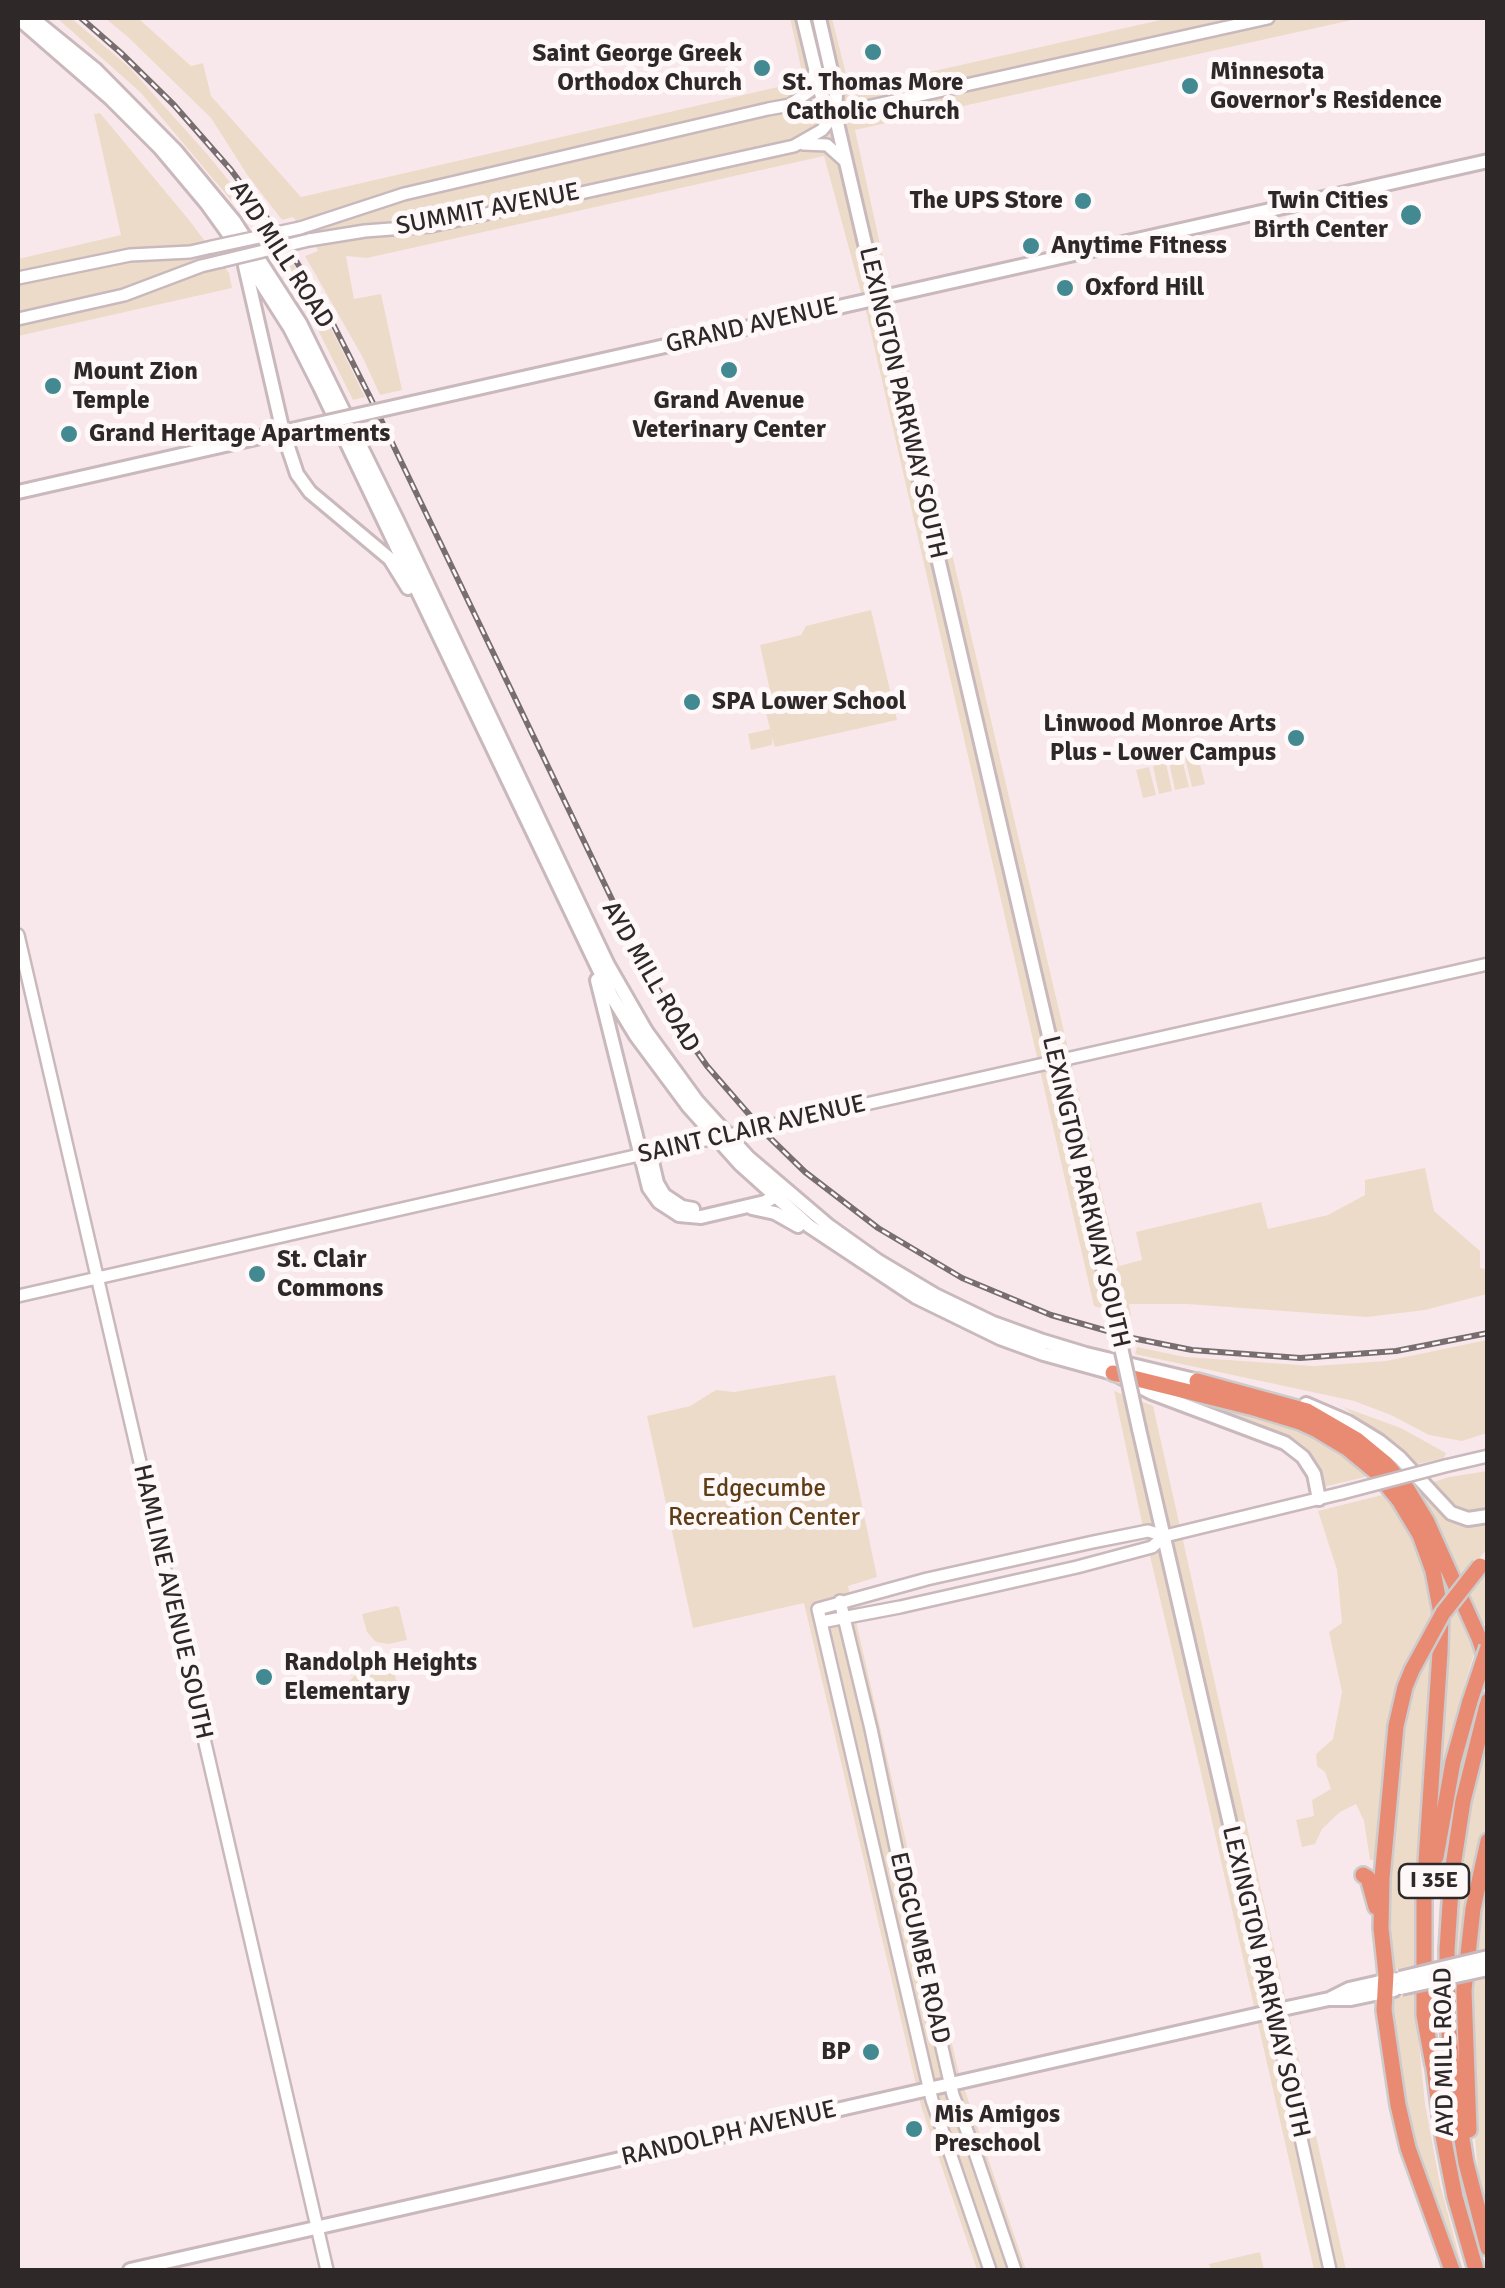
<!DOCTYPE html>
<style>
body{margin:0}
#map{position:relative;width:1505px;height:2288px;overflow:hidden;background:#f9e8eb;font-family:Signika,sans-serif}
canvas{display:block}
.frame{position:absolute;inset:0;border:20px solid #2e2829;pointer-events:none}
</style>
<div id="map">
<canvas width="1505" height="2288"></canvas>
<div class="frame"></div>
</div>
<script>
const ctx = document.querySelector('canvas').getContext('2d');
ctx.lineJoin = 'round';
function fillPath(path, color) { ctx.fillStyle = color; ctx.fill(path, 'evenodd'); }
const toPath = rows => new Path2D(rows.map(r => 'M' + r).join(''));
function trace(path, color, width, dash) { ctx.strokeStyle = color; ctx.lineWidth = width; ctx.lineCap = dash ? 'butt' : 'round'; ctx.setLineDash(dash || []); ctx.stroke(path); }
function drawText(font, color, halo, rows, align = 'center') {
  ctx.font = font + ' Signika,sans-serif'; ctx.lineWidth = 10; ctx.setLineDash([]); ctx.textBaseline = 'middle'; ctx.strokeStyle = halo; ctx.fillStyle = color; for (const [text, x, y, turn = 0] of rows) {
    ctx.save(); ctx.translate(x, y); ctx.rotate((+turn || 0) * Math.PI / 180); ctx.textAlign = isNaN(turn) ? turn : align; if (halo) ctx.strokeText(text, 0, 0); ctx.fillText(text, 0, 0); ctx.restore();
  }
}
fillPath(toPath([
 [57,18,71,18,130,68,208,155,262,222,251,224,141,93],
 [105,18,138,18,191,66,203,63,211,96,301,197,804,81,790,18,832,18,850,90,1169,18,1361,18,855,130,888,281,1119,1266,1142,1260,1136,1232,1261,1202,1268,1229,1328,1215,1365,1195,1365,1180,1425,1168,1434,1211,1480,1251,1480,1268,1487,1270,1487,1294,1425,1310,1367,1317,1187,1304,1129,1304,1131,1316,1094,1306,867,315,824,156,367,258,346,256,354,299,381,294,402,390,380,395,362,356,305,256,318,251,304,219,296,221,293,217,282,220,248,176,211,118,128,37],
 [100,113,189,220,229,273,232,288,18,336,18,259,121,235,94,114],
 [290,258,331,328,365,397,353,400,311,316,278,262],
 [871,610,897,720,775,747,772,738,772,745,751,750,748,734,770,729,766,712,773,704,760,645,801,635,806,626],
 [1198,756,1205,784,1192,787,1185,758],
 [1182,759,1189,787,1175,790,1169,762],
 [1166,763,1172,791,1159,794,1153,766],
 [1149,767,1156,795,1143,798,1136,770],
 [1487,1340,1487,1433,1462,1441,1429,1435,1391,1415,1354,1401,1135,1354,1137,1347,1185,1357,1314,1366,1386,1361],
 [835,1375,877,1577,848,1586,958,2070,1026,2270,977,2270,921,2106,804,1603,693,1628,647,1416,690,1406,716,1390,734,1392],
 [1114,1391,1153,1406,1346,2270,1314,2270,1199,1764,1141,1518],
 [1160,1391,1305,1427,1374,1475,1323,1487,1312,1462],
 [1343,1407,1401,1428,1446,1453,1444,1458,1413,1465,1383,1435],
 [1487,1471,1487,1514,1478,1515,1459,1511,1449,1504,1430,1483,1449,1477],
 [1422,1485,1440,1508,1487,1522,1487,1549,1459,1583,1410,1488],
 [1390,1493,1421,1550,1435,1613,1418,1643,1402,1678,1394,1705,1387,1736,1375,1860,1370,1860,1364,1821,1356,1804,1340,1812,1322,1829,1315,1844,1302,1847,1296,1820,1314,1816,1312,1800,1331,1789,1325,1772,1317,1766,1316,1754,1333,1739,1342,1692,1329,1632,1342,1623,1337,1570,1318,1511],
 [1487,1566,1487,1617,1481,1632,1464,1595],
 [1460,1600,1478,1641,1459,1703,1441,1775,1430,1837,1444,1623],
 [396,1606,399,1607,407,1640,388,1644,376,1642,367,1632,362,1614],
 [1439,1631,1419,1965,1390,1971,1387,1884,1399,1748,1405,1714,1415,1678],
 [393,1668,399,1691,354,1701,349,1682,354,1676],
 [1477,1702,1479,1707,1457,1801,1441,1961,1438,1962,1439,1908,1447,1835,1460,1764],
 [1487,1735,1487,1831,1481,1857,1465,1956,1456,1957,1458,1910,1465,1837],
 [1487,1859,1487,1950,1473,1954],
 [1487,1976,1487,2209,1478,2171,1471,2097,1470,1980],
 [1441,1987,1462,2174,1487,2270,1484,2270,1467,2208,1451,2136,1439,2044,1437,1988],
 [1420,1991,1419,2043,1425,2104,1440,2184,1463,2270,1456,2270,1409,2139,1388,2000],
 [1260,2252,1264,2270,1211,2270,1209,2264]
]), '#eddbc9');
const tertiary = toPath([
 [790,105,811,90,815,71],
 [803,144,827,145,846,162],
 [300,228,404,194,768,109,790,105,813,108,835,114,1268,18],
 [309,240,365,231,431,226,794,146,822,130,835,114],
 [18,278,130,255,190,252,212,247],
 [18,319,124,295,201,266,222,261],
 [18,935,327,2270],
 [786,1122,1488,964],
 [18,1296,692,1143],
 [1445,1466,1488,1456],
 [840,1601,871,1729,896,1848,953,2095,972,2144,1015,2270],
 [821,1622,900,1607,1077,1567,1152,1547,1165,1536,1342,1493],
 [1273,2011,1330,2270],
 [990,2270,932,2100,818,1609,927,1579,1093,1542,1148,1531,1165,1536]
]);
const secondary = toPath([
 [18,18,110,98,160,148,207,204,243,254,290,328,320,387,611,995,636,1036,688,1106,740,1164,809,1226,916,1297,1000,1338,1044,1354,1113,1373,1152,1393,1285,1443,1303,1457,1314,1474,1319,1499],
 [32,18,96,70,176,151,234,221,300,323,397,520,608,965,646,1031,697,1101,748,1157,829,1226,878,1261,935,1295,993,1323,1040,1340,1086,1354,1203,1382],
 [803,18,822,97,835,114],
 [819,18,836,93,835,114,846,162,1113,1311],
 [245,266,283,432,297,474,310,492,390,559,408,588],
 [407,404,1488,161],
 [18,492,309,426],
 [597,980,649,1188,659,1202,679,1215,701,1217,765,1202,779,1194],
 [650,1153,657,1183,664,1195,682,1207,693,1209],
 [752,1208,775,1213,798,1226],
 [1306,1404,1348,1422,1379,1441,1400,1458,1451,1513,1468,1519,1488,1516],
 [1139,1429,1273,2011],
 [1331,1998,1349,1989,1393,1979],
 [130,2270,1273,2011,1329,1999,1351,1999,1394,1990]
]);
const motorway = toPath([
 [1113,1373,1254,1408,1300,1422,1317,1430,1347,1448,1376,1472,1399,1500,1420,1535,1433,1571,1441,1613,1440,1652,1424,1892,1424,2015,1433,2065],
 [1197,1381,1307,1411,1357,1440,1386,1464,1407,1489,1427,1522,1479,1638,1486,1659],
 [1412,1670,1405,1687,1396,1726,1382,1878,1381,1928,1386,1974,1384,2010,1398,2105,1408,2148,1452,2270],
 [1488,1701,1463,1801,1452,1873,1447,1950,1448,2022,1454,2090,1466,2163,1488,2248],
 [1436,1857,1453,1762,1470,1701],
 [1363,1875,1368,1878,1376,1907],
 [1432,2054,1443,2136,1455,2197,1476,2270],
 [1469,2130,1464,1990,1473,1909,1488,1841]
]);
trace(tertiary, '#c9b9bc', 16);
trace(secondary, '#c9b9bc', 18);
trace(motorway, '#cdcbcc', 20);
trace(tertiary, '#fff', 11);
trace(secondary, '#fff', 12);
trace(motorway, '#e98b72', 15);
const rail = toPath([
 [81,18,121,53,174,105,231,170,284,241,328,314,370,397,645,968,688,1039,707,1066,767,1135,805,1172,878,1228,962,1278,1051,1315,1132,1338,1192,1350,1300,1358,1396,1351,1488,1333]
]);
trace(rail, '#786e70', 6);
trace(rail, '#fff8f9', 2.5, [8]);
const tertiaryBridge = toPath([
 [212,247,300,228],
 [222,261,309,240],
 [692,1143,786,1122],
 [1342,1493,1445,1466]
]);
const secondaryBridge = toPath([
 [309,426,407,404],
 [1113,1311,1139,1429],
 [1400,1978,1488,1957],
 [1401,1988,1488,1969]
]);
const motorwayBridge = toPath([
 [1412,1670,1443,1613,1480,1566],
 [1470,1701,1488,1647]
]);
trace(tertiaryBridge, '#c9b9bc', 16, []);
trace(secondaryBridge, '#c9b9bc', 18, []);
trace(motorwayBridge, '#cdcbcc', 20, []);
trace(tertiaryBridge, '#fff', 11);
trace(secondaryBridge, '#fff', 12);
trace(motorwayBridge, '#e98b72', 15);
for (const [x, y, r, color] of [
 [873,52,10,"#428992"],
 [762,68,10,"#428992"],
 [1190,86,10,"#428992"],
 [1083,201,10,"#428992"],
 [1411,215,12,"#428992"],
 [1031,246,10,"#428992"],
 [1065,288,10,"#428992"],
 [729,370,10,"#428992"],
 [53,386,10,"#428992"],
 [69,434,10,"#428992"],
 [692,702,10,"#428992"],
 [1296,738,10,"#428992"],
 [257,1274,10,"#428992"],
 [264,1677,10,"#428992"],
 [871,2052,10,"#428992"],
 [914,2129,10,"#428992"]
]) { const dot = new Path2D(); dot.arc(x, y, r, 0, 2 * Math.PI); ctx.fillStyle = color; ctx.fill(dot); trace(dot, '#fff8f9', 4); }
for (const [x, y, w] of [
 [1434,1881,70]
]) { const box = new Path2D(); box.roundRect(x - w / 2, y - 17, w, 34, 8); ctx.fillStyle = '#fff8f9'; ctx.fill(box); trace(box, '#2e2829', 2.5); }
drawText('bold 22px', '#2e2829', null, [
 ["I 35E",1434,1881]
]);
drawText('bold 25px', '#2e2829', '#fff8f9', [
 ["Saint George Greek",742,54,"right"],
 ["Orthodox Church",742,83,"right"],
 ["Minnesota",1210,72],
 ["Governor's Residence",1210,101],
 ["St. Thomas More",873,83,"center"],
 ["Catholic Church",873,112,"center"],
 ["The UPS Store",1063,201,"right"],
 ["Twin Cities",1388,201,"right"],
 ["Birth Center",1388,230,"right"],
 ["Anytime Fitness",1051,246],
 ["Oxford Hill",1085,288],
 ["Mount Zion",73,372],
 ["Temple",73,401],
 ["Grand Avenue",729,401,"center"],
 ["Veterinary Center",729,430,"center"],
 ["Grand Heritage Apartments",89,434],
 ["SPA Lower School",712,702],
 ["Linwood Monroe Arts",1276,724,"right"],
 ["Plus - Lower Campus",1276,753,"right"],
 ["St. Clair",277,1260],
 ["Commons",277,1289],
 ["Randolph Heights",284,1663],
 ["Elementary",284,1692],
 ["BP",851,2052,"right"],
 ["Mis Amigos",934,2115],
 ["Preschool",934,2144]
], 'left');
drawText('25px', '#2e2829', '#fff8f9', [
 ["SUMMIT AVENUE",488,210,-11],
 ["AYD MILL ROAD",281,255,57],
 ["GRAND AVENUE",752,326,-13],
 ["LEXINGTON PARKWAY SOUTH",902,403,77],
 ["AYD MILL ROAD",650,977,60],
 ["SAINT CLAIR AVENUE",752,1130,-13],
 ["LEXINGTON PARKWAY SOUTH",1085,1192,77],
 ["HAMLINE AVENUE SOUTH",172,1602,77],
 ["EDGCUMBE ROAD",919,1948,77],
 ["LEXINGTON PARKWAY SOUTH",1265,1982,77],
 ["AYD MILL ROAD",1445,2052,-91],
 ["RANDOLPH AVENUE",729,2134,-13]
]);
drawText('25px', '#5e3d16', '#fff8f9', [
 ["Edgecumbe",764,1489],
 ["Recreation Center",764,1518]
]);
</script>
